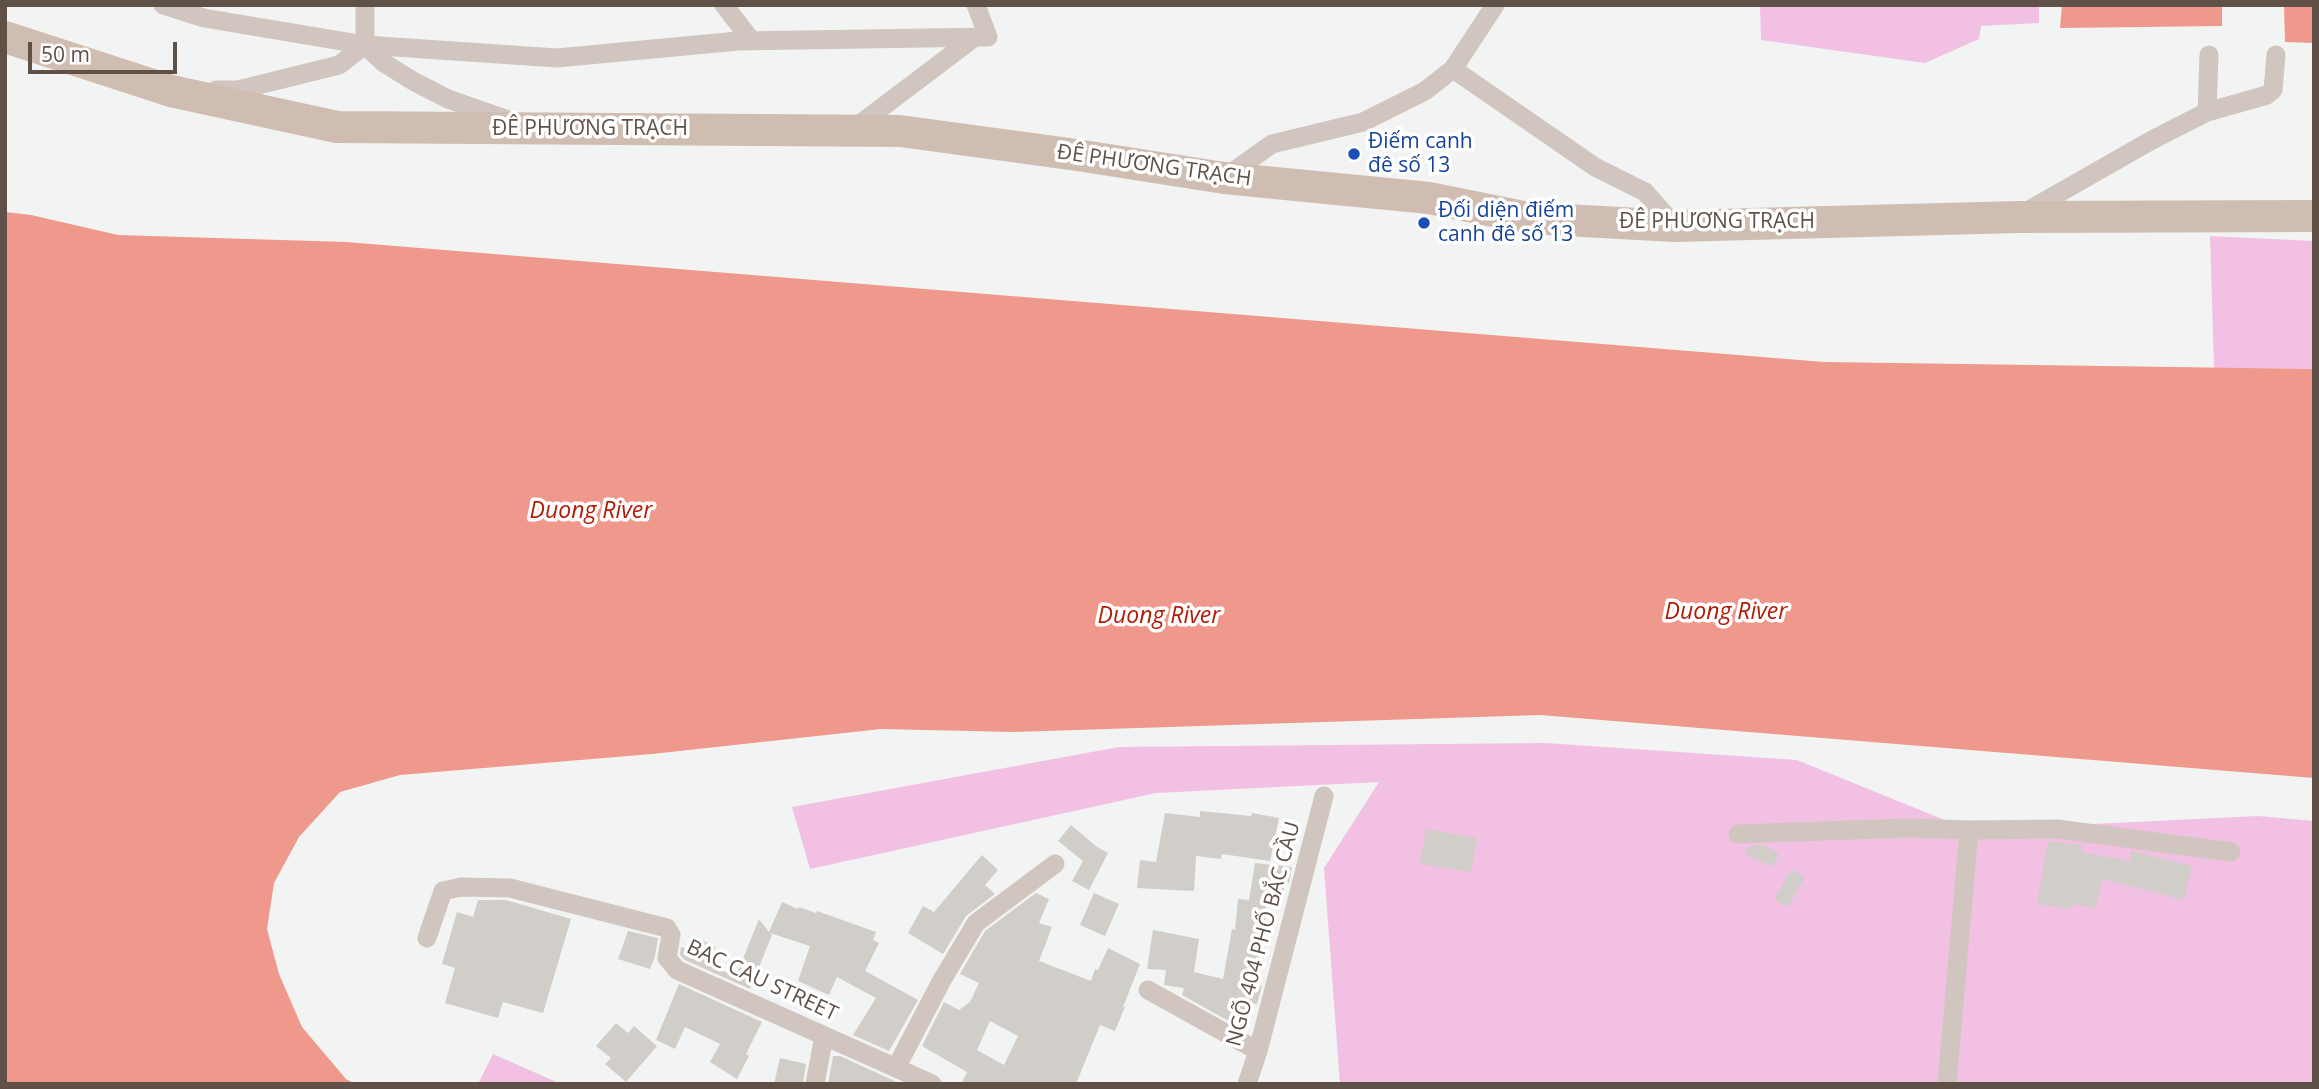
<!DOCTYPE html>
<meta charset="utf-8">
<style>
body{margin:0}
#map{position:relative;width:2319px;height:1089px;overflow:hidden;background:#f1f4f3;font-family:"Open Sans",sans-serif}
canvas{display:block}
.frame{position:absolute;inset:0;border:7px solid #605148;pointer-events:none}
.scale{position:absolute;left:28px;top:42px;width:149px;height:32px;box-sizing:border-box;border:4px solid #605148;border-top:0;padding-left:9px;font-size:21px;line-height:24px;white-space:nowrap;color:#605148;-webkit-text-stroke:5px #fff;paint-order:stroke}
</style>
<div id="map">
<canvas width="2319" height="1089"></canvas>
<div class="frame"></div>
<div class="scale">50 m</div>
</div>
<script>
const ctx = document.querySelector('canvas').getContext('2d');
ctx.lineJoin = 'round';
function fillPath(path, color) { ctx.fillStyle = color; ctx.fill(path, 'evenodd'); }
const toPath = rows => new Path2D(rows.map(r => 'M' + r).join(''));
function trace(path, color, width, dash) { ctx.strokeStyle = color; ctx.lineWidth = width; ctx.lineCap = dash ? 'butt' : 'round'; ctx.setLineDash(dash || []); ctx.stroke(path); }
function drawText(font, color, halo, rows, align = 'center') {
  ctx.font = font + ' "Open Sans",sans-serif'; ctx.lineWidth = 7; ctx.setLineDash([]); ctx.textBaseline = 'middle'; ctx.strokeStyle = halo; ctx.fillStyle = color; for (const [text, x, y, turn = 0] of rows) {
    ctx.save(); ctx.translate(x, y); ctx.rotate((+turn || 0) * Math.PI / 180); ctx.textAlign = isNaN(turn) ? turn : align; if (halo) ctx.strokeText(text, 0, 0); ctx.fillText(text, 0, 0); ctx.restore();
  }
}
fillPath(toPath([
 [1760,5,2039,5,2039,23,1981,26,1979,39,1925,63,1761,40],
 [2210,236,2314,241,2314,369,2214,368],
 [1546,743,1797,760,1969,830,2258,816,2314,821,2314,1084,1340,1084,1324,868,1379,782,1156,793,810,869,792,807,1119,747],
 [493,1054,561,1084,478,1084]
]), '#f1c0e3');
fillPath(toPath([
 [2062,5,2222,5,2222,26,2060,28],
 [2284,5,2314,5,2314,43,2285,42],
 [5,212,31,215,118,235,346,242,1824,362,2314,369,2314,778,1540,715,1014,732,881,729,652,754,400,775,340,792,299,837,274,883,267,929,279,974,302,1027,346,1079,355,1084,5,1084]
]), '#ef988c');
fillPath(toPath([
 [1200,811,1251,816,1252,813,1279,818,1270,861,1222,854,1221,859,1196,856,1194,891,1137,888,1140,860,1156,862,1165,813,1200,817],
 [1071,825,1097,847,1108,853,1089,890,1072,881,1083,861,1058,841],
 [1426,829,1477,838,1471,872,1420,864],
 [2048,841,2082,845,2081,852,2129,861,2131,851,2192,866,2184,900,2102,879,2096,908,2073,904,2072,909,2037,904],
 [1763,845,1779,853,1773,867,1745,854,1749,846],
 [982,855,998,870,985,885,995,894,966,916,943,954,908,933,923,906,934,912],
 [1255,863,1292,867,1289,883,1285,882,1282,901,1267,898,1263,941,1255,985,1262,986,1257,1004,1250,1003,1243,1021,1237,1019,1234,1024,1182,995,1184,988,1164,985,1166,970,1147,969,1153,930,1199,939,1194,972,1223,979,1232,929,1235,930,1238,899,1249,900],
 [1791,869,1805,877,1788,907,1774,900],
 [1036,893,1049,899,1039,923,1052,927,1039,961,1091,981,1095,969,1098,970,1108,948,1140,964,1123,1007,1125,1007,1115,1031,1100,1025,1076,1084,961,1084,967,1072,922,1046,944,1002,959,1010,970,1002,979,983,960,974,985,931],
 [990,1021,1018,1036,1004,1065,977,1050],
 [1094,893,1119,904,1105,936,1080,925],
 [478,900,506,900,571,919,543,1013,503,1002,498,1018,445,1003,455,968,442,964,457,912,473,917],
 [782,902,798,909,799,907,816,913,817,911,876,932,873,940,879,943,865,971,918,1000,889,1051,853,1035,876,998,837,977,829,995,798,981,810,946,770,933,772,935,750,989,685,960,680,955,681,947,692,952,698,938,716,947,708,965,736,976,759,919,769,932],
 [628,931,658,938,655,956,650,969,618,959],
 [679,984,762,1022,746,1054,749,1056,737,1079,710,1062,720,1044,685,1027,675,1049,656,1040],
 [616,1023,628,1033,634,1026,657,1046,626,1082,605,1064,611,1058,596,1046],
 [833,1056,840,1056,901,1084,828,1084],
 [780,1058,806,1064,803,1084,774,1084]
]), '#d1cdc8');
trace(toPath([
 [163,5,204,18,365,45,557,58,738,41,988,37,976,5],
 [724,5,751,40],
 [365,45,384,63,413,81,448,99,511,121],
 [1453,69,1595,167,1645,192,1675,226],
 [216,90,238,90,339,65,365,45,365,5],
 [2207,112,2267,95,2273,90,2276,55],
 [852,130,975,37],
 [1224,178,1272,144,1363,122,1425,91,1453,69,1495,5],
 [2024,213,2152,140,2207,112,2209,55],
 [1738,834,1908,828,1969,830,2057,829,2231,852],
 [427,938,443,891,461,887,510,888,667,928,671,935,667,958,677,970,932,1084],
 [1148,990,1258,1051],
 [896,1068,942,980,976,923,1055,864],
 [815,1084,824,1036],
 [1247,1084,1258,1051,1324,796],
 [1947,1084,1969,830]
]), '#d1c6bf', 19);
trace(toPath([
 [5,37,171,91,337,127,900,131,1077,155,1224,178,1429,198,1528,218,1675,226,2018,217,2314,216]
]), '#d0bdb1', 32);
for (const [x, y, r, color] of [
 [1354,154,7,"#1a4fb4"],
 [1424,223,7,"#1a4fb4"]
]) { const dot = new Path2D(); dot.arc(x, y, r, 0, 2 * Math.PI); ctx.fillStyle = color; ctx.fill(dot); trace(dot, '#fff', 2.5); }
drawText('21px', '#605148', '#fff', [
 ["ĐÊ PHƯƠNG TRẠCH",590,129],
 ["ĐÊ PHƯƠNG TRẠCH",1154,166,8],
 ["ĐÊ PHƯƠNG TRẠCH",1717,222],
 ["NGÕ 404 PHỐ BẮC CẦU",1264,934,-75],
 ["BAC CAU STREET",762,981,25]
]);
drawText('21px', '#164399', '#fff', [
 ["Điếm canh",1368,142],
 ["đê số 13",1368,166],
 ["Đối diện điếm",1438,211],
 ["canh đê số 13",1438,235]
], 'left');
drawText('italic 23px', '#b21d09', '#fff', [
 ["Duong River",591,511],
 ["Duong River",1726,612],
 ["Duong River",1159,616]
]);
</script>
